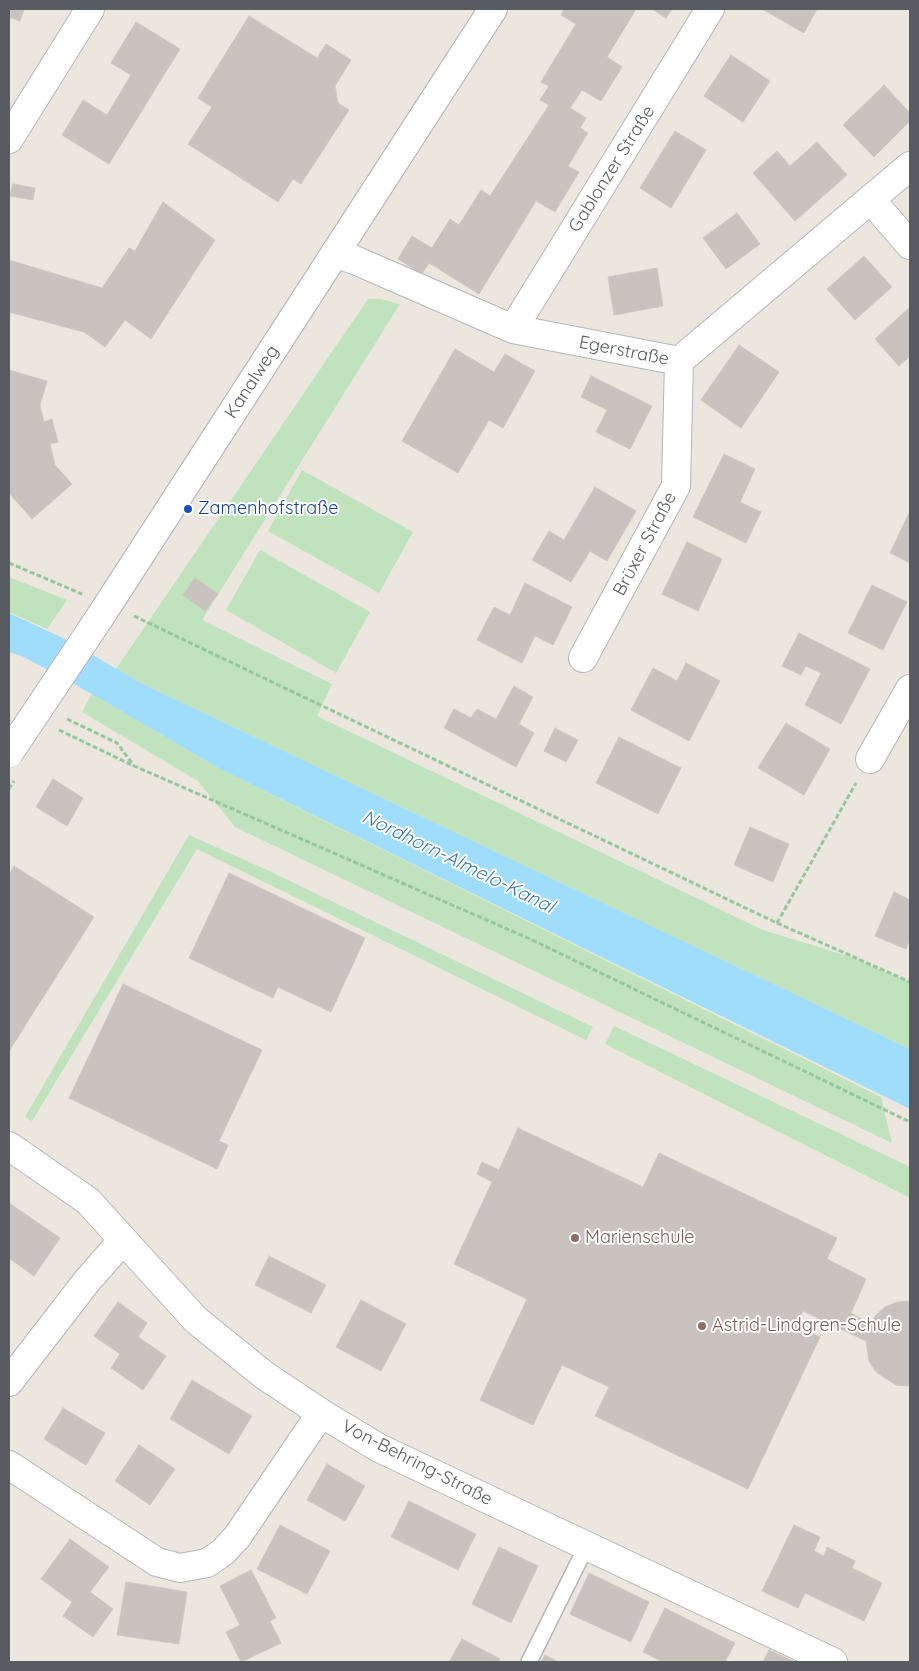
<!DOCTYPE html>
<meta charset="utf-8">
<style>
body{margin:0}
#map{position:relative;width:919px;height:1671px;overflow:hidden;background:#ebe7df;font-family:Quicksand,sans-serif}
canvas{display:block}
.frame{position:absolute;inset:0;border:10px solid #585c60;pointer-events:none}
</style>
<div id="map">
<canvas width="919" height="1671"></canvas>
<div class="frame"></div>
</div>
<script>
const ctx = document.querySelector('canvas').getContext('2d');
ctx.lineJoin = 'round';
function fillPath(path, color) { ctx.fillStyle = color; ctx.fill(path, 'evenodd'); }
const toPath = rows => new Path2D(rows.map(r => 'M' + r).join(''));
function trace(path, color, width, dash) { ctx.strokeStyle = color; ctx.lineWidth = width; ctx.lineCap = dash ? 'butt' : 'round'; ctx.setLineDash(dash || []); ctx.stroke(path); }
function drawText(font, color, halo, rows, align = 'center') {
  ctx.font = font + ' Quicksand,sans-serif'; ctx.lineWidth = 4; ctx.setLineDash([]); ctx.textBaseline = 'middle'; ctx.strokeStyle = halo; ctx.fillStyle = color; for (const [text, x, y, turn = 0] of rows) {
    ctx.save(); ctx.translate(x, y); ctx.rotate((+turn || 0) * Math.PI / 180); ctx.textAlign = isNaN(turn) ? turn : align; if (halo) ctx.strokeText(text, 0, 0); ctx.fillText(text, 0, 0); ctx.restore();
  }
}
fillPath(toPath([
 [368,299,381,299,400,304,202,620,332,684,317,716,763,930,851,957,910,982,910,1049,143,684,116,669],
 [302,470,413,532,379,593,268,531],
 [260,550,370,612,336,673,226,610],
 [9,577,67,600,47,629,9,612],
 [92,694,220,769,881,1097,892,1143,235,827,198,781,82,712],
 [189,835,265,869,593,1027,586,1040,197,849,32,1121,25,1117],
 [614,1026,910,1167,910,1198,605,1044]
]), '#c0e2bc');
fillPath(toPath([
 [9,613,65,639,143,684,910,1049,910,1109,220,769,92,694,22,656,9,652]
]), '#9fddfb');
const building = toPath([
 [9,9,24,9,20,21,9,17,9,9],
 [564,9,636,9,607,57,622,67,601,101,582,90,570,108,586,118,580,128,588,133,568,166,579,172,555,212,536,201,479,294,429,263,422,274,398,259,412,236,432,248,450,219,459,225,481,190,490,196,549,105,540,100,549,86,541,82,576,24,561,15,564,9],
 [652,9,672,9,666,18,652,9],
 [762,9,817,9,804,33,762,9],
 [249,16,317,58,326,44,351,60,335,86,338,103,349,110,301,184,293,179,278,202,188,144,212,107,198,98,249,16],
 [136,22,180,49,109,164,62,135,83,100,107,115,131,75,111,63,136,22],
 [731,55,770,81,743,122,704,96,731,55],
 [884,85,910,113,910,121,874,157,843,125,884,85],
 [675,131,706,150,671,208,640,188,675,131],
 [817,142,847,175,795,221,753,173,777,151,790,166,817,142],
 [13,184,35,188,33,200,10,196,13,184],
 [163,202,215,240,151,339,125,320,105,347,84,332,9,312,9,260,102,288,129,248,135,251,163,202],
 [737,213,760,244,726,269,703,238,737,213],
 [864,256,892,287,855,320,827,289,864,256],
 [657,268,663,306,614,315,608,277,657,268],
 [910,307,910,356,899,366,875,339,910,307],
 [739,345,779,372,741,428,701,400,739,345],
 [455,349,494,372,505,354,535,371,503,428,489,420,458,473,402,441,455,349],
 [9,370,47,381,40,405,44,422,52,419,58,442,50,444,55,465,72,484,32,519,9,493,9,370],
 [591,376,652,406,630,449,596,432,607,410,581,397,591,376],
 [724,454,755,469,740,502,761,512,746,543,693,517,724,454],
 [595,487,636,511,607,561,590,551,571,582,532,560,549,531,564,540,595,487],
 [910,511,910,563,890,553,910,511],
 [687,542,722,559,698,611,662,594,687,542],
 [195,578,218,594,205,611,183,595,195,578],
 [525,583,572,607,553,645,535,636,522,663,477,640,494,607,510,615,525,583],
 [872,585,907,602,883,650,848,633,872,585],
 [799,633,870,669,841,724,805,705,821,673,806,666,801,675,782,666,799,633],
 [686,663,720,681,689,741,631,710,653,668,677,681,686,663],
 [514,686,533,697,519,724,534,733,516,767,444,728,454,709,471,718,477,709,496,719,514,686],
 [786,723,830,749,804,795,758,768,786,723],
 [555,728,578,740,566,762,544,751,555,728],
 [619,737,681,768,658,814,596,783,619,737],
 [53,779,83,798,67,826,36,807,53,779],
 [750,827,789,844,773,882,734,865,750,827],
 [14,866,94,917,9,1051,9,875,14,866],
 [229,873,365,938,331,1012,278,987,273,998,189,958,229,873],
 [894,892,910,900,910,939,906,949,875,936,894,892],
 [123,984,262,1050,219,1141,228,1145,217,1169,69,1098,123,984],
 [518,1128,643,1187,659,1153,837,1238,827,1259,866,1279,851,1313,870,1324,876,1315,885,1307,897,1302,910,1301,910,1386,896,1385,876,1372,869,1361,866,1341,803,1311,796,1325,820,1337,748,1489,595,1416,609,1387,562,1365,533,1425,480,1400,527,1299,454,1264,492,1182,477,1174,482,1162,499,1170,518,1128],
 [9,1203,60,1238,34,1276,9,1258,9,1203],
 [269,1256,326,1285,311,1313,255,1285,269,1256],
 [361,1300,406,1324,381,1371,336,1347,361,1300],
 [118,1302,147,1323,138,1337,166,1356,143,1390,111,1368,120,1354,94,1336,118,1302],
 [192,1380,252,1416,229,1454,170,1419,192,1380],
 [63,1408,105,1433,86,1465,44,1439,63,1408],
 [139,1445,175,1469,150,1505,115,1481,139,1445],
 [327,1464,365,1486,345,1521,307,1500,327,1464],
 [409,1501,476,1534,458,1570,391,1537,409,1501],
 [280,1525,330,1551,307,1594,257,1569,280,1525],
 [794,1525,820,1537,814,1551,824,1556,827,1547,855,1561,852,1568,882,1583,864,1621,805,1593,798,1608,762,1591,794,1525],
 [70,1539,109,1567,90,1592,113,1609,93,1637,63,1616,72,1602,41,1579,70,1539],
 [499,1547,538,1566,511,1623,472,1604,499,1547],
 [251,1570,276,1618,270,1621,281,1643,241,1662,226,1632,240,1625,220,1586,251,1570],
 [589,1573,649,1602,631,1642,570,1614,589,1573],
 [126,1582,187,1592,179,1644,117,1635,126,1582],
 [665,1608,735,1643,725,1662,663,1662,643,1652,665,1608],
 [462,1639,500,1659,498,1662,449,1662,462,1639],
 [769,1650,795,1662,763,1662,769,1650],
 [545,1655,558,1662,541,1662,545,1655]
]);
fillPath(building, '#c8c3bf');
trace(building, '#cfc8be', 1);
const lane = toPath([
 [529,1662,587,1545]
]);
const street = toPath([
 [9,139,90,9],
 [871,200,910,245],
 [335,253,357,261,513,329,679,361,910,166],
 [513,329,710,9],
 [583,658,676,486,679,361],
 [870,759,910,689],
 [9,1146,88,1201,196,1320,264,1375,321,1413,379,1448,833,1662],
 [9,1382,87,1281,123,1240],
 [9,1465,157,1562,180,1568,207,1563,223,1552,237,1537,321,1413]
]);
const secondary = toPath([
 [100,617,493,9]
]);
trace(lane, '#b2b6ba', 18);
trace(street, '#b2b6ba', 30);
trace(secondary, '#b1b5ba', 30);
trace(toPath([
 [9,563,82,594],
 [134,616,777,923,856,783],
 [67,719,117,743,134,766],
 [59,730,134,766,528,938,910,1122],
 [9,789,14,781],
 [777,923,910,982]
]), '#97c59e', 3, [5, 2.5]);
trace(lane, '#fff', 15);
trace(street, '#fff', 28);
trace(secondary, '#fff', 28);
const secondaryBridge = toPath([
 [9,753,100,617]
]);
trace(secondaryBridge, '#b1b5ba', 30, []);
trace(secondaryBridge, '#fff', 28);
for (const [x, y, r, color] of [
 [188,509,5,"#1a4fb4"],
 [575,1238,5,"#8d6e63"],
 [702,1326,5,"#8d6e63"]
]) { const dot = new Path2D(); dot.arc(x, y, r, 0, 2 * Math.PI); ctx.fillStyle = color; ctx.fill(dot); trace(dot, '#fff', 2); }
drawText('18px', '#585c60', '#fff', [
 ["Gablonzer Straße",612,169,-58],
 ["Egerstraße",624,351,11],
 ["Kanalweg",252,382,-57],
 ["Brüxer Straße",645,544,-62],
 ["Von-Behring-Straße",417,1463,27]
]);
drawText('18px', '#164399', '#fff', [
 ["Zamenhofstraße",198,509]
], 'left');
drawText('18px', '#785e54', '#fff', [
 ["Marienschule",585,1238],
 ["Astrid-Lindgren-Schule",712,1326]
], 'left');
drawText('italic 19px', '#3c7aa2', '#fff', [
 ["Nordhorn-Almelo-Kanal",458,862,26]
]);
</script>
